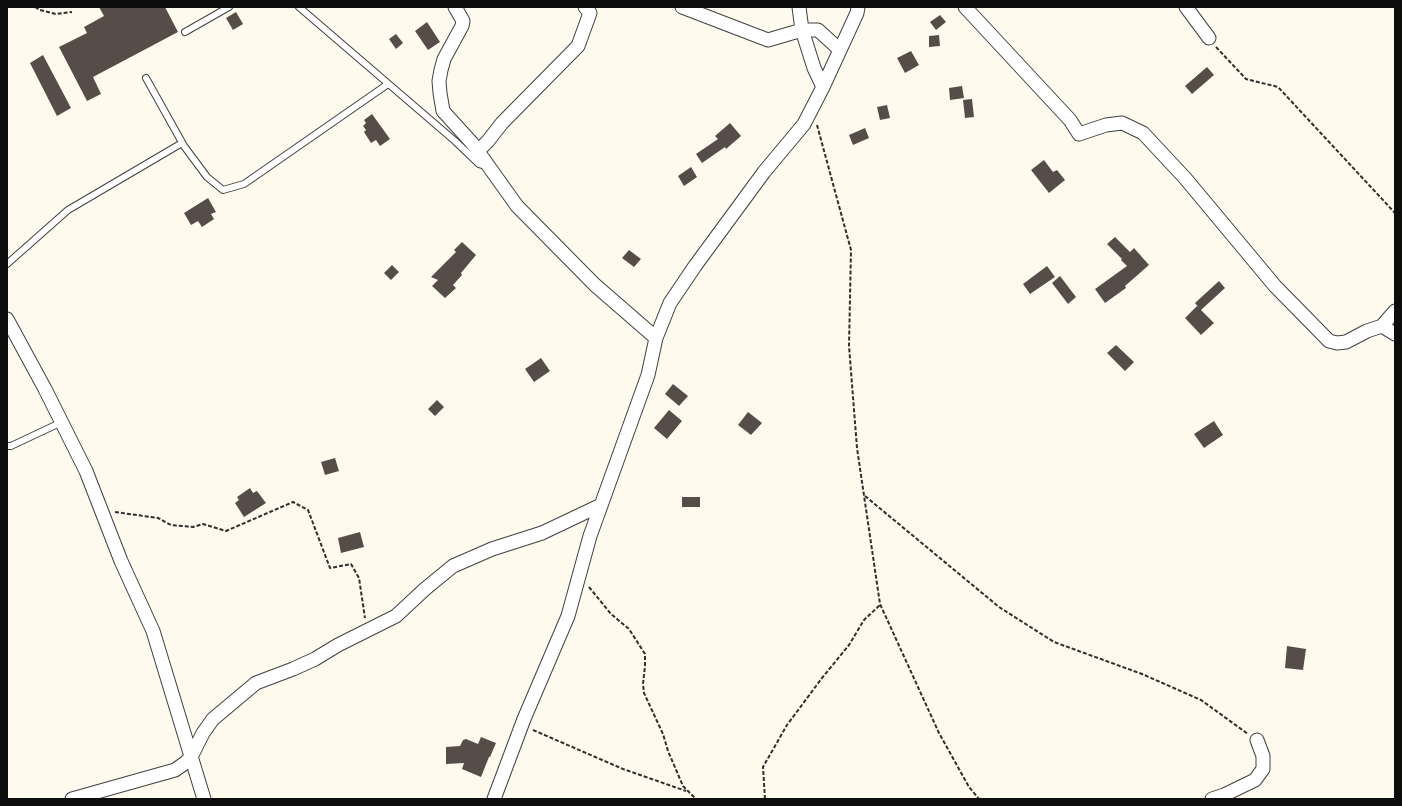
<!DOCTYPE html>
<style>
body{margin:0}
#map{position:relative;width:1402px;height:806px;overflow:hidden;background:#fffaee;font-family:"Roboto Serif",serif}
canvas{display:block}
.frame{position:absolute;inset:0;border:8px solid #0d0d0d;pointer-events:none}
</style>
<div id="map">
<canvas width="1402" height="806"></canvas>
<div class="frame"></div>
</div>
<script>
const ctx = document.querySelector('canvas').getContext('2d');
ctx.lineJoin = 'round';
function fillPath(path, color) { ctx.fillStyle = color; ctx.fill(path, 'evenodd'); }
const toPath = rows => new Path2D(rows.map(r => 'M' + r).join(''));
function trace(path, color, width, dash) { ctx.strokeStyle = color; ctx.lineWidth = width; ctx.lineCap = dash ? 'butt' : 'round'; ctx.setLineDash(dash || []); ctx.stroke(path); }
fillPath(toPath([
 [99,7,165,7,178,32,93,77,101,94,87,101,59,47,87,33,84,27,104,16],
 [236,12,243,24,233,30,226,18],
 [940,15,946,22,936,30,930,22],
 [427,22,440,42,428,50,415,31],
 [396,34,403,43,396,49,389,39],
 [939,35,940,46,929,47,929,36],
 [911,51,919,65,905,73,897,58],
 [43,55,71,108,57,116,30,63],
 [1207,67,1214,75,1192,94,1185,86],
 [962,86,964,98,950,100,949,88],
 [972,99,974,117,965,118,963,100],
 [887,105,890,118,880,120,877,107],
 [372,114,390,139,380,146,376,140,371,143,364,132,366,130,363,126,366,123,364,120],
 [730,123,741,136,726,149,725,147,702,163,696,154,718,139,715,136],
 [865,128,869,138,853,145,849,135],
 [1044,160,1053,172,1057,170,1065,180,1049,193,1031,170],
 [691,167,697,177,684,186,678,176],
 [208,198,216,212,211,214,214,219,202,227,198,221,191,225,184,213],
 [1115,237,1130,252,1134,248,1149,265,1125,286,1126,288,1105,303,1095,289,1127,266,1121,260,1122,259,1107,244],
 [462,242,476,255,461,273,462,275,453,285,456,288,445,298,432,286,438,280,431,277,456,252,454,250],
 [629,250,641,259,634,267,622,258],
 [392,265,399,272,391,280,384,273],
 [1047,266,1055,277,1030,294,1023,284],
 [1060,276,1076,297,1068,304,1052,283],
 [1219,281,1225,288,1201,310,1214,323,1201,335,1185,318,1197,306,1199,308,1195,303],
 [1116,345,1134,362,1125,371,1107,353],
 [541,358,550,371,534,382,525,369],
 [673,384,688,396,679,406,665,394],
 [437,400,444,407,435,416,428,409],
 [669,410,682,421,667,439,654,428],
 [748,412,762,423,751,435,738,425],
 [1214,421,1223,435,1204,448,1194,434],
 [335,458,339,471,325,475,321,462],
 [250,488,253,493,257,491,266,503,244,517,235,503,239,500,237,497],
 [682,497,700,497,700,507,682,507],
 [360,532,364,547,341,553,338,538],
 [1287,646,1306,649,1303,670,1285,668],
 [481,737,496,743,490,757,489,757,481,777,462,769,464,763,446,764,446,747,460,746,463,740,466,739,478,744]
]), '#564d49');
const service = toPath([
 [299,7,455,141,479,164,487,166],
 [185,32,229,7],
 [146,78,184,146,207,177,223,190,244,184,388,84],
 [7,264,68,210,182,143],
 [7,446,11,446,62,422]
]);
const minor = toPath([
 [455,7,463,21,462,26,444,59,441,70,439,81,440,93,443,111,472,143,517,206,595,285,656,338],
 [682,7,768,40,802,30,818,30,840,50],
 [799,7,802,30,814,68,823,87],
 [965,7,1070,120,1079,134,1106,125,1122,123,1143,133,1185,178,1275,286,1329,341,1337,343,1346,342,1367,331,1382,326,1395,311],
 [1186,7,1209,38],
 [478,151,488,141,502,123,578,46,590,13,585,7],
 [7,319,45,389,86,471,121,561,153,631,204,799],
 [1382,326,1395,334],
 [72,799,175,770,185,763,191,757,203,733,213,719,256,683,293,669,315,659,338,645,396,616,425,589,453,566,492,549,542,533,601,505],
 [494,799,524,719,568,616,590,536,648,375,656,338,670,303,695,266,764,172,804,124,823,87,857,13,858,7],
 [1212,799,1224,795,1255,780,1263,769,1263,756,1257,740]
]);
trace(service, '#404040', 8);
trace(minor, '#404040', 15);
trace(toPath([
 [35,7,40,10,56,14,72,12],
 [1216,47,1246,79,1278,87,1395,213],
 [817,125,851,250,849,346,857,448,880,604,939,733,969,787,979,799],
 [865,496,999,607,1054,642,1142,674,1201,700,1248,734],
 [115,512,158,518,171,525,193,527,203,524,226,531,293,502,308,510,330,568,351,564,359,578,365,618],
 [589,587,611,614,629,629,645,654,645,666,643,684,644,693,663,734,668,751,683,786,696,799],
 [533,730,623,769,686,791],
 [765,799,763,767,787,725,822,678,849,645,864,620,880,605]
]), '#2f2f2f', 2, [4, 2]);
trace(service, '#fff', 6);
trace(minor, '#fff', 13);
</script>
